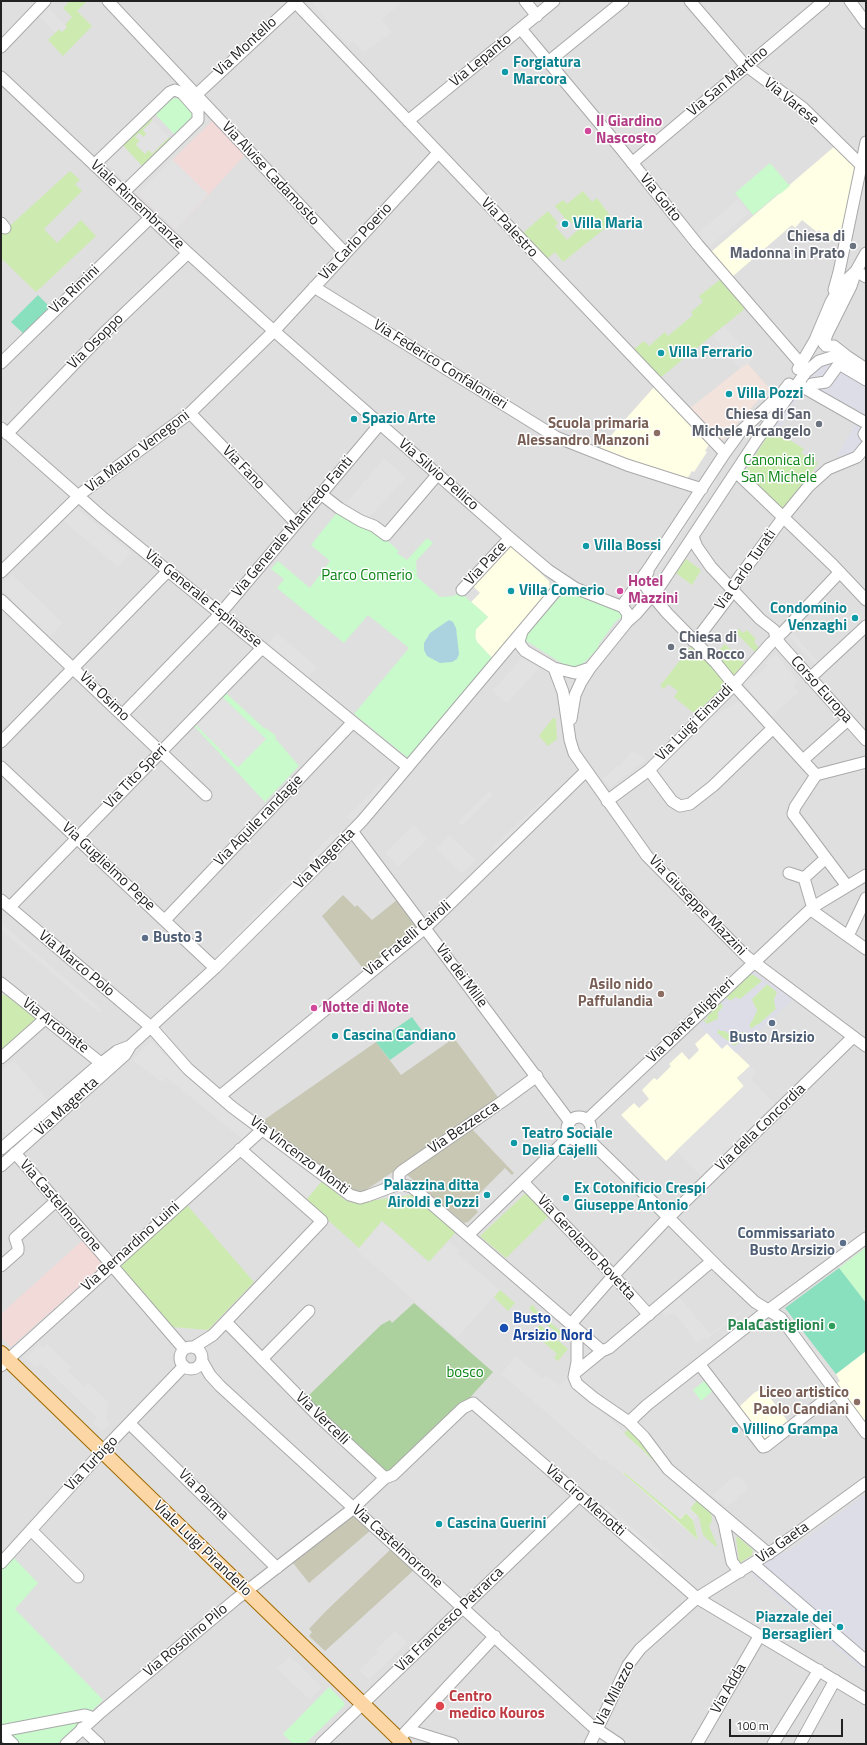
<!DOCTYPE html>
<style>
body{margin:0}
#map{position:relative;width:867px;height:1745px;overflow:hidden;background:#f2efe9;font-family:"Titillium Web",sans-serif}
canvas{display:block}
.frame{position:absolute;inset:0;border:2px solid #222;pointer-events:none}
.scale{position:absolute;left:729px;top:1719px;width:114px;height:18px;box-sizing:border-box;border:2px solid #222;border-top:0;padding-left:5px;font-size:12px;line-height:14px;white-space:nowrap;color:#222;-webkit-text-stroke:3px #fff;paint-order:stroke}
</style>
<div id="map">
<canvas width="867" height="1745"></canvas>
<div class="frame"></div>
<div class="scale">100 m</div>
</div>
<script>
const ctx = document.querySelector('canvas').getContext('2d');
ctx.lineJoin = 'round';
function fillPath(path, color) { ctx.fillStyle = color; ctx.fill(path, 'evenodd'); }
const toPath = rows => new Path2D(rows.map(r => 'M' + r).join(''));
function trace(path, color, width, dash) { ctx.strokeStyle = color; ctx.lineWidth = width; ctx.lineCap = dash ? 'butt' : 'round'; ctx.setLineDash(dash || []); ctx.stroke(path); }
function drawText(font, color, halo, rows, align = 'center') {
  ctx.font = font + ' "Titillium Web",sans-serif'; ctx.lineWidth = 3; ctx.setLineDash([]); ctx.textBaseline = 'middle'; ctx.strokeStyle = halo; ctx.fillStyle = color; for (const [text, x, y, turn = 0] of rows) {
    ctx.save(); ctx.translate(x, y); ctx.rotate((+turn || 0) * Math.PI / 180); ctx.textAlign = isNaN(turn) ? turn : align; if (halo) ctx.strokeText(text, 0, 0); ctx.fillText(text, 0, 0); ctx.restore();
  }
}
fillPath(toPath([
 [1,1,866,1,866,1744,1,1744],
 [566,1380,645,1453,697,1515,693,1520,698,1540,623,1473,608,1461,603,1458,602,1460,542,1408]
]), '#e0dfdf');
fillPath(toPath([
 [212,121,245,155,176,230,138,194],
 [83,1240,104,1264,11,1347,1,1337,1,1314]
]), '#f2dad9');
fillPath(toPath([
 [835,146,856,169,841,241,830,240,819,230,817,232,802,220,795,228,792,225,732,277,711,252],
 [655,386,710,443,705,451,707,452,694,472,692,471,687,479,599,449],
 [509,544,549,581,550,590,492,658,475,640,476,629,488,617,471,602,480,593,471,584],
 [707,1033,722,1048,727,1044,750,1066,737,1078,744,1086,666,1161,621,1115,634,1103,639,1108,649,1099,642,1090,654,1078,657,1080,671,1066,669,1064,682,1052,689,1060,699,1050,695,1044],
 [866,1351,866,1419,862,1422,835,1385,840,1381,836,1374],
 [763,1388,789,1423,764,1442,738,1408,754,1393]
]), '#ffffe5');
fillPath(toPath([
 [747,363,769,388,721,442,689,409]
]), '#f3e3dd');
fillPath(toPath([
 [343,895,355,907,357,905,372,920,397,900,418,927,365,971,322,916],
 [454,1038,500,1100,363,1192,354,1191,261,1122,376,1042,401,1075],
 [471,1128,514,1173,512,1175,505,1168,470,1203,478,1212,468,1222,464,1223,405,1173],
 [354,1515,371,1530,309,1583,293,1563],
 [391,1549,414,1570,325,1651,309,1636,312,1632,309,1629,326,1611]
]), '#c7c7b4');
fillPath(toPath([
 [70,1,87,1,77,11,92,26,63,56,48,40,59,29,62,32,67,27,65,25,72,17,63,8],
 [150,118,153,120,143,130,147,134,136,144,149,150,152,153,169,137,172,140,145,165,142,166,122,145],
 [70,171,80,180,75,184,82,191,44,229,57,243,81,220,96,236,36,292,1,258,1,234],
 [583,191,592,202,597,198,614,221,563,262,555,252,548,258,548,261,522,234,548,211,558,223,555,226,567,240,579,229,569,220,567,221,555,206,563,200,567,204],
 [721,279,747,307,660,378,633,350,644,341,649,346,665,332,668,336,693,315,691,312,703,302,699,296],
 [772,429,804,449,801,453,818,463,807,480,784,508,780,509,747,477,747,468],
 [686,559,701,570,692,585,676,573],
 [739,629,743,633,747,630,756,639,754,642,759,648,755,652,736,633],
 [725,644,744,663,732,677,714,655],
 [692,645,715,667,727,683,695,714,674,697,678,691,668,684,664,689,660,686],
 [553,718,556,719,557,739,548,746,539,736],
 [750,975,754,975,762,981,740,1000,732,1001,725,998],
 [767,984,777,992,774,1000,776,1009,759,1024,750,1030,751,1027,749,1025,752,1021,757,1011,752,999],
 [1,995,5,995,37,1018,1,1050],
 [721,1002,724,1007,718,1012,718,1019,707,1024,702,1020,704,1019,707,1021,708,1019,706,1017],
 [718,1028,725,1031,729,1034,744,1031,746,1036,735,1046,717,1033],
 [322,1181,345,1200,353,1203,412,1195,456,1232,429,1262,382,1221,359,1248,306,1200],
 [527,1192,550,1215,506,1258,480,1236],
 [187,1205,254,1282,208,1330,172,1327,120,1266],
 [500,1290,515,1303,508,1311,494,1297],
 [533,1304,536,1310,566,1336,564,1339,529,1309],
 [540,1325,568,1349,558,1361,554,1358,557,1354,538,1337,535,1341,529,1337],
 [628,1429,711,1510,712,1521,709,1526,717,1545,716,1547,703,1535,699,1517,690,1509,697,1500,624,1434],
 [624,1472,681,1519,686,1513,693,1520,698,1540,669,1513,623,1473],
 [736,1537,738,1537,753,1550,752,1555,741,1562,739,1561]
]), '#cdebb0');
fillPath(toPath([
 [414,1303,493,1372,466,1402,392,1472,386,1473,304,1400,381,1325,390,1320,392,1323]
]), '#add19e');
fillPath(toPath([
 [175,98,181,99,193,112,193,117,176,136,155,114,169,100],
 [770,163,790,186,780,194,779,193,753,215,735,193],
 [339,510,383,537,399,551,397,553,407,560,427,538,433,543,416,561,417,577,440,597,454,596,459,591,488,617,476,629,475,636,477,642,492,658,408,758,354,714,409,648,368,615,344,643,277,588,284,579,271,569,278,561,310,588,330,561,311,545],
 [564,592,571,593,620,612,623,616,616,621,599,644,598,648,588,659,581,665,575,667,566,666,525,640,525,637],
 [226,693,265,729,266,728,276,736,275,738,299,766,265,802,194,726,195,724,238,767,266,739,222,697],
 [866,1247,866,1303,839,1268],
 [706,1380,714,1390,701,1401,693,1390],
 [12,1556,38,1583,15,1609,103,1700,57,1744,18,1744,1,1729,1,1567],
 [329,1687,344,1702,345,1705,305,1744,293,1744,283,1734]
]), '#c8facc');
fillPath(toPath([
 [38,295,50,307,24,334,11,322],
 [412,1017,425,1035,390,1060,376,1042],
 [839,1268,866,1303,866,1351,836,1374,785,1308]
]), '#88e0be');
fillPath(toPath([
 [316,1,404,1,382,19,392,32,363,53,353,41,348,45,337,33,335,34,327,25,329,23,313,3],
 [48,7,67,27,62,32,59,29,55,33,39,16],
 [153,120,169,137,152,154,149,150,145,154,136,145,140,141,135,137,139,133,144,137,146,134,143,130],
 [122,144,142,166,142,168,128,180,122,178,109,165,107,161,107,159],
 [172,159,208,194,176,230,138,194],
 [738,199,749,213,709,247,698,233],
 [724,326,753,359,740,369,713,335],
 [384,458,406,478,366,521,342,508],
 [715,475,717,481,653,579,651,571],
 [75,507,131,553,118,567,62,520],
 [12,574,63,623,50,637,1,590,1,585],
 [792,632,819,663,814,664,789,636],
 [277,633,317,667,308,678,268,644],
 [776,654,798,682,793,685,799,692,772,716,743,683,757,675,767,666,765,663],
 [522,658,539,668,507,704,492,691],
 [222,697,266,739,238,767,195,724],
 [740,700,767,729,744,752,687,802,677,800,657,772,658,770,709,716,714,716],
 [633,750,646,760,610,788,603,779,617,766,619,767],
 [384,779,391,780,354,819,346,818],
 [489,791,493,795,462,826,458,822],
 [544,798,548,802,496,852,492,848],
 [413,825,428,839,398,867,385,853],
 [331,834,338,835,315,859,308,859],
 [450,835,476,861,462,874,436,848],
 [288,880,295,880,224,954,215,956],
 [1,923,102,1010,99,1013,1,930],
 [151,1041,184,1074,252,1130,242,1139,167,1078,162,1082,132,1060],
 [14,1060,49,1101,39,1110,37,1109,7,1135,1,1128,1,1071],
 [750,1066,756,1072,752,1077,752,1080,776,1105,702,1177,676,1151,744,1086,737,1078],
 [264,1137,302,1163,322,1181,306,1200,250,1152,250,1150],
 [382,1221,429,1262,448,1241,460,1251,458,1254,500,1290,457,1338,357,1251],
 [677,1294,710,1334,741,1310,742,1312,707,1339,705,1337,697,1343,675,1314,670,1314,666,1317,660,1310],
 [793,1320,830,1370,829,1376,790,1326],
 [39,1344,43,1348,47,1344,71,1367,68,1371,84,1386,88,1382,109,1403,106,1419,110,1423,102,1432,93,1423,97,1418,40,1363,36,1367,26,1358],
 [516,1356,542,1378,546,1375,560,1386,566,1379,611,1419,610,1421,646,1453,645,1454,697,1500,690,1509,697,1515,693,1520,686,1513,680,1519,624,1472,623,1473,608,1461,604,1459,602,1460,501,1374],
 [734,1477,740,1477,749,1488,727,1507,712,1495],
 [866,1486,866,1492,786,1551,780,1549],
 [606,1504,664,1555,660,1559,603,1509],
 [395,1631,407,1643,369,1680,359,1670,378,1652,376,1649],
 [290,1656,322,1687,310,1700,277,1669]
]), '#e2e2e2');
fillPath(toPath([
 [831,361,866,376,866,437,855,455,845,460,837,456,856,423,801,391,778,433,770,428,810,371],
 [751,970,793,999,736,1053,727,1044,722,1049,697,1022],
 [750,975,754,975,762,981,740,999,735,997,731,1001,726,998],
 [767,984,777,992,774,1000,776,1009,759,1024,756,1025,751,1029,749,1025,752,1021,757,1009,752,1003,752,999],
 [721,1003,723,1007,718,1012,718,1019,707,1024,703,1020],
 [718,1029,720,1031,725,1031,729,1034,744,1032,746,1036,735,1046,717,1033],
 [866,1494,866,1673,750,1573,782,1552,786,1553]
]), '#dddde8');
fillPath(toPath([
 [449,620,453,622,456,628,459,654,457,659,452,662,440,663,427,656,424,650,424,643,430,633]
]), '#aad3df');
const minor = toPath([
 [108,1,345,253],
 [294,1,725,453],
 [525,1,537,16],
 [690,1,744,64,803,108,861,165],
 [850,1,866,23],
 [521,29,622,150,698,245,801,364],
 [1,47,45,1],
 [548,62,623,1],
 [1,77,188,253,265,323,510,538,548,570,575,588,623,607,628,614,627,622],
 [196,95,297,1],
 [408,121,554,1],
 [632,163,824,1],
 [94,165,170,92,175,90,182,93,198,111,198,120,124,192],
 [1,223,5,228],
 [856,271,866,277],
 [314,287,556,437,627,465,702,489],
 [834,290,839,272,866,142],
 [824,344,827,334,851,286,856,271,866,253],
 [826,346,834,346,848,357,866,369],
 [1,363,150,218],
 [798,369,815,340,831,302,841,285,856,271],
 [801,386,866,423],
 [808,390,812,384,826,382,839,364,866,380],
 [190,413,296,523],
 [1,428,102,517,408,767],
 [7,434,104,333,188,253],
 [866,437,864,434,866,431],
 [736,472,833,565,866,600],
 [321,494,339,508,361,521,374,526,386,535,438,474],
 [693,537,697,547,711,567,760,619,774,630,776,638,781,645,866,740],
 [1,572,83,492,190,413,274,331,438,153],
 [648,572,644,580,644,584,648,590,654,593],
 [462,590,510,538],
 [654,593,657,601,667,613,716,663,734,685,816,775],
 [1,600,206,795],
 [622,606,649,568,725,453,741,431,782,393,789,384],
 [522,632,519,641,521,646,525,651,554,668,575,673,590,668],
 [693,641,700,635,728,598,737,580,785,515,808,487,828,469,857,457,866,446],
 [554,668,563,692,570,740,574,753,647,856,747,957,866,1046],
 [810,678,866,626],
 [122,715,220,614,380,424],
 [571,719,575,695,581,682,590,668,627,622,636,614,660,586,756,441,806,372,819,361,835,356,848,357],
 [1,742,164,575,169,572],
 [803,760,848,720],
 [1,767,215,968],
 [649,770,672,801,680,806,690,804,713,786,773,728],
 [816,775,795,807,793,814,847,886],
 [816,775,866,762],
 [607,801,649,770,731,688,771,643,784,631,839,573],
 [352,831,570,1122],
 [826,858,804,878,814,912,866,949],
 [789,873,804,878],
 [1,900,151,1027,188,1069,232,1107,350,1195,360,1198,367,1196,399,1184,412,1187,602,1351],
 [10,907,262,648],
 [165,920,353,722],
 [848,936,866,898],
 [1,983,107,1068],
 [1,1058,46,1018],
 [220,1096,425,928,586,771],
 '567 1129a12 12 0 1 1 24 0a12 12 0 1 1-24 0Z',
 [587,1120,813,907,866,875],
 [587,1138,661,1210,719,1268,755,1302,781,1318,866,1433],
 [1,1149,95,1068,117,1051,130,1046],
 [15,1153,184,1349],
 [1,1166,125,1055,131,1045,215,968,330,854,362,821,396,781,555,592,564,587,575,588],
 [523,1182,611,1273,649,1315],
 [399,1184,399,1174,402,1171,503,1101,537,1076],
 [468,1235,570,1136],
 [1,1266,18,1251,18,1247,15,1238,56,1201],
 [226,1322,315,1413,385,1478],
 [571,1324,613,1276,665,1221,853,1037],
 [573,1326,577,1338,577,1362,574,1377,577,1384,594,1398,629,1422,644,1437,668,1469,769,1554],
 '180 1358a11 11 0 1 1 22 0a11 11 0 1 1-22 0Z',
 [194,1347,213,1335,322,1221,240,1149],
 [262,1359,309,1311],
 [202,1361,210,1375,220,1386,592,1726,619,1744],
 [700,1365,763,1447,766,1446,835,1392],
 [1,1366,263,1129],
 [575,1373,602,1351,609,1348,712,1261],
 [629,1422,647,1405,759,1317,866,1238],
 [129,1423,277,1568],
 [720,1513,724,1523,732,1562,740,1572],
 [31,1530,78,1577],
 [1,1563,109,1444,184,1366],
 [753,1564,866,1661],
 [82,1728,99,1744],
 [408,1730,453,1744],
 [1,1731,85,1715,94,1718],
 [1,1733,13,1744],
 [399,1739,495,1636],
 [66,1744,101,1712,235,1600,350,1511,385,1478,393,1475,463,1408,473,1403,697,1598,866,1699],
 [321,1744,579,1496],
 [590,1744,628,1665,640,1649,697,1598,774,1550,866,1483],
 [697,1744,760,1635],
 [773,1744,819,1670],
 [800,1744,835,1680]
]);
const major = toPath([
 [1,1353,404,1744]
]);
trace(minor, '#a9a9a9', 13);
trace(major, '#a06b00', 16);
trace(minor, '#fff', 11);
trace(major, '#fcd6a4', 14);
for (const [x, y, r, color] of [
 [505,72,4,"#0f9aa8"],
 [588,131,4,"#d1479c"],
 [565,224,4,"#0f9aa8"],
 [853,246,4,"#6b7280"],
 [661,353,4,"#0f9aa8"],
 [729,394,4,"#0f9aa8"],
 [354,419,4,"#0f9aa8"],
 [819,424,4,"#6b7280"],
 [657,433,4,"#8d6e63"],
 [586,546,4,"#0f9aa8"],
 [511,591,4,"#0f9aa8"],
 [620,591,4,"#d1479c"],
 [855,618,4,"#0f9aa8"],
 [671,647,4,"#6b7280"],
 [145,938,4,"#5c6f8a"],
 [661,994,4,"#8d6e63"],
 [314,1008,4,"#d1479c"],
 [772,1023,4,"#5c6f8a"],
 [335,1036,4,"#0f9aa8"],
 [514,1143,4,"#0f9aa8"],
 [487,1195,4,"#0f9aa8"],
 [566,1198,4,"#0f9aa8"],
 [843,1243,4,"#5c6f8a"],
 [832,1326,4,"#2e9e5b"],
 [504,1328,5,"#1a4fb4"],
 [857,1402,4,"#8d6e63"],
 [735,1430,4,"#0f9aa8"],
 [439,1524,4,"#0f9aa8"],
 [840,1627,4,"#0f9aa8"],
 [440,1706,5,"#e0444e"]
]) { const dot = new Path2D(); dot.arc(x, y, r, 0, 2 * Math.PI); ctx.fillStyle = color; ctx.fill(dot); trace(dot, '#fff', 1.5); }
drawText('15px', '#222', '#fff', [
 ["Via Montello",246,47,-43],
 ["Via Lepanto",481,61,-39],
 ["Via San Martino",728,82,-40],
 ["Via Varese",791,102,39],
 ["Via Alvise Cadamosto",270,174,47],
 ["Via Goito",660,198,51],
 ["Viale Rimembranze",137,205,43],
 ["Via Palestro",509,228,47],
 ["Via Carlo Poerio",356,242,-47],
 ["Via Rimini",75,290,-44],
 ["Via Osoppo",96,342,-45],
 ["Via Federico Confalonieri",440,365,32],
 ["Via Mauro Venegoni",138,452,-37],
 ["Via Fano",243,468,46],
 ["Via Silvio Pellico",438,475,41],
 ["Via Generale Manfredo Fanti",293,527,-50],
 ["Via Pace",486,564,-47],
 ["Via Carlo Turati",746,570,-55],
 ["Via Generale Espinasse",203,599,39],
 ["Corso Europa",821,690,48],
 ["Via Osimo",104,697,44],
 ["Via Luigi Einaudi",695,723,-45],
 ["Via Tito Speri",136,777,-46],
 ["Via Aquile randagie",259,821,-46],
 ["Via Magenta",325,859,-45],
 ["Via Guglielmo Pepe",108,867,43],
 ["Via Giuseppe Mazzini",697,906,46],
 ["Via Fratelli Cairoli",408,939,-40],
 ["Via Marco Polo",76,964,40],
 ["Via dei Mille",461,976,53],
 ["Via Dante Alighieri",691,1021,-44],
 ["Via Arconate",55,1026,38],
 ["Via Magenta",67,1107,-42],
 ["Via Bezzecca",464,1128,-34],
 ["Via della Concordia",761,1128,-44],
 ["Via Vincenzo Monti",299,1156,37],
 ["Via Castelmorrone",60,1206,49],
 ["Via Bernardino Luini",131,1247,-42],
 ["Via Gerolamo Rovetta",586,1248,47],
 ["Via Vercelli",322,1419,44],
 ["Via Turbigo",92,1464,-47],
 ["Via Parma",203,1495,45],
 ["Via Ciro Menotti",585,1501,41],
 ["Via Gaeta",783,1543,-35],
 ["Via Castelmorrone",397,1547,42],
 ["Viale Luigi Pirandello",202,1549,44],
 ["Via Francesco Petrarca",450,1620,-44],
 ["Via Rosolino Pilo",186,1641,-40],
 ["Via Adda",729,1689,-60],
 ["Via Milazzo",615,1694,-63]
]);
drawText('bold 15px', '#0d838f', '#fff', [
 ["Forgiatura",513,63],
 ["Marcora",513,80],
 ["Villa Maria",573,224],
 ["Villa Ferrario",669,353],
 ["Villa Pozzi",737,394],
 ["Spazio Arte",362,419],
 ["Villa Bossi",594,546],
 ["Villa Comerio",519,591],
 ["Condominio",847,609,"right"],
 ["Venzaghi",847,626,"right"],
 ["Cascina Candiano",343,1036],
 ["Teatro Sociale",522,1134],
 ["Delia Cajelli",522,1151],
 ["Palazzina ditta",479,1186,"right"],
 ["Airoldi e Pozzi",479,1203,"right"],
 ["Ex Cotonificio Crespi",574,1189],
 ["Giuseppe Antonio",574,1206],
 ["Villino Grampa",743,1430],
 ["Cascina Guerini",447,1524],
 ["Piazzale dei",832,1618,"right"],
 ["Bersaglieri",832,1635,"right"]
], 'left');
drawText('bold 15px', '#b23c85', '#fff', [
 ["Il Giardino",596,122],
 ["Nascosto",596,139],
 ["Hotel",628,582],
 ["Mazzini",628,599],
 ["Notte di Note",322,1008]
], 'left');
drawText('bold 15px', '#5b616d', '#fff', [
 ["Chiesa di",845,237],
 ["Madonna in Prato",845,254],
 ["Chiesa di San",811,415],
 ["Michele Arcangelo",811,432],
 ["Chiesa di",679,638,"left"],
 ["San Rocco",679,655,"left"]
], 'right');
drawText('bold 15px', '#785e54', '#fff', [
 ["Scuola primaria",649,424],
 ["Alessandro Manzoni",649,441],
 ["Asilo nido",653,985],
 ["Paffulandia",653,1002],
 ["Liceo artistico",849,1393],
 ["Paolo Candiani",849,1410]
], 'right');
drawText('15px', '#0c8416', '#fff', [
 ["Canonica di",779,461],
 ["San Michele",779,478],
 ["Parco Comerio",367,576],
 ["bosco",465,1373]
]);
drawText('bold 15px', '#4e5e75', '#fff', [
 ["Busto 3",153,938],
 ["Busto Arsizio",772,1038,"center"],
 ["Commissariato",835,1234,"right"],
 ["Busto Arsizio",835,1251,"right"]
], 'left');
drawText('bold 15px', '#164399', '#fff', [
 ["Busto",513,1319],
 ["Arsizio Nord",513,1336]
], 'left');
drawText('bold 15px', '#27864d', '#fff', [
 ["PalaCastiglioni",824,1326]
], 'right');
drawText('bold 15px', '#be3a42', '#fff', [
 ["Centro",449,1697],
 ["medico Kouros",449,1714]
], 'left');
</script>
